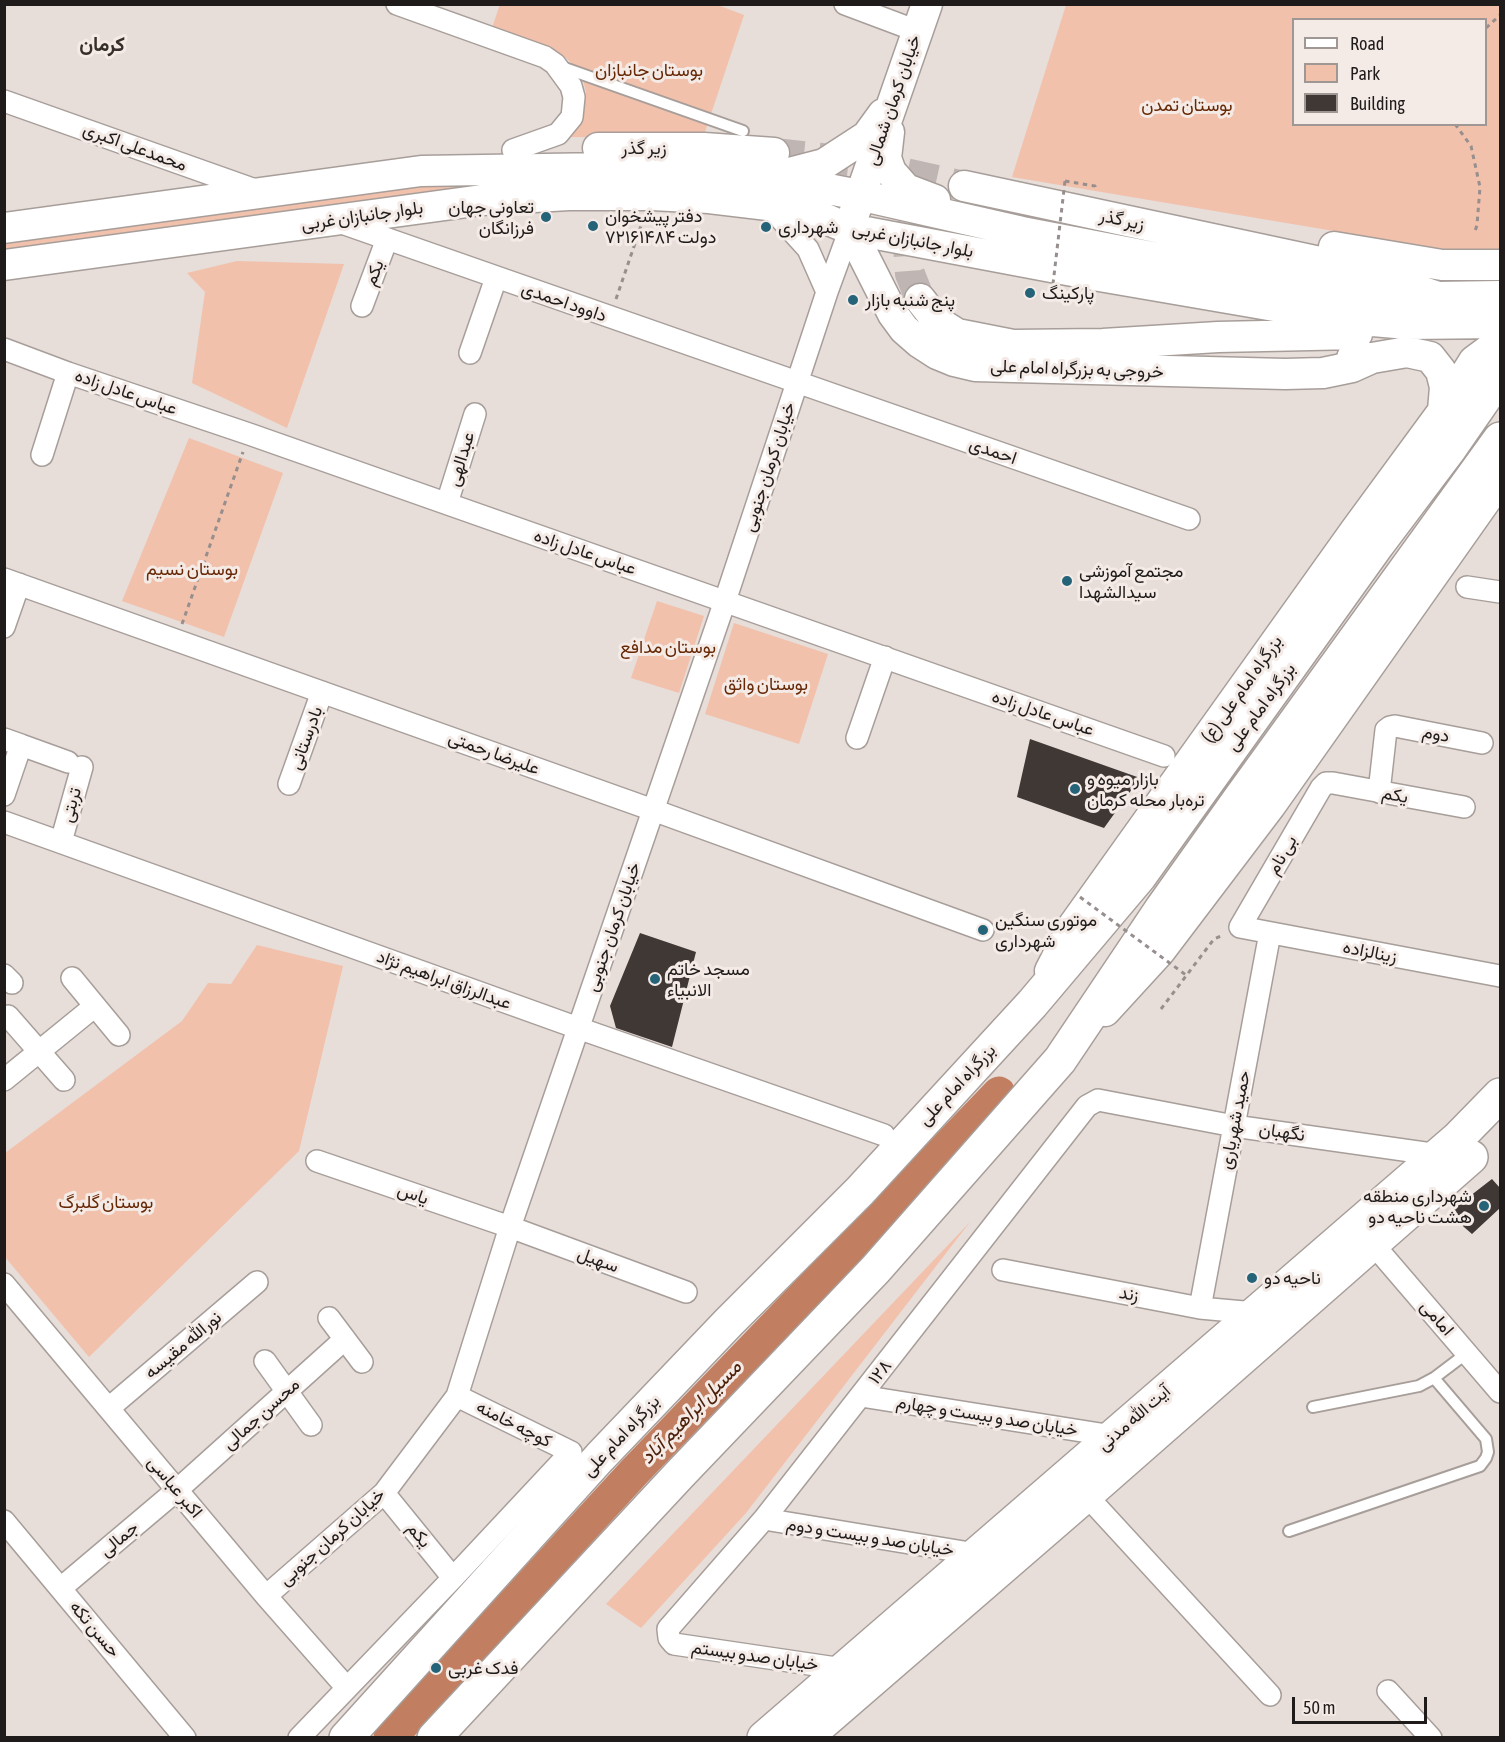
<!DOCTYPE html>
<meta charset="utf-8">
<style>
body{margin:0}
#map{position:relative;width:1505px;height:1742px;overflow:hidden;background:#e7ddd9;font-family:"Asap Condensed",sans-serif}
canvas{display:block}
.frame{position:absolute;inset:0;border:6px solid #1e1b1a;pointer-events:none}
.legend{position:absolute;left:1292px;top:18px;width:195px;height:108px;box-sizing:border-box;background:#f4eae6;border:2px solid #9e9794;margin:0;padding:8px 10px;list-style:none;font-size:18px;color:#1e1b1a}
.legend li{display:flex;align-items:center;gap:12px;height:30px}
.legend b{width:30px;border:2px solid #9e9794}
.scale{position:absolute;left:1292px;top:1697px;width:135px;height:27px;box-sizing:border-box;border:3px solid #1e1b1a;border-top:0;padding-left:8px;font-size:18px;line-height:21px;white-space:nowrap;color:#1e1b1a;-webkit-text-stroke:4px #f4eae6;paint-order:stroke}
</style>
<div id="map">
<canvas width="1505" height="1742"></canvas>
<div class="frame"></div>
<ul class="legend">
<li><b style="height:8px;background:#fff"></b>Road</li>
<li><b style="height:16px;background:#f2c1ab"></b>Park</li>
<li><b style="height:16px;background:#3f3834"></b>Building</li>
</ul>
<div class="scale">50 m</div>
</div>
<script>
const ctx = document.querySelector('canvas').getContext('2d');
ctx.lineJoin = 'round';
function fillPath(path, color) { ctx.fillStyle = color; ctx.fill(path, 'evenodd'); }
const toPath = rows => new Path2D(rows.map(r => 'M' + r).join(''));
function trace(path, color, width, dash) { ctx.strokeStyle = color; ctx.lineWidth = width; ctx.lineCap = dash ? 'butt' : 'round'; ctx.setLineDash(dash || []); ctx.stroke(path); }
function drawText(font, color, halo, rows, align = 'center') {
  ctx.font = font + ' "Asap Condensed",Vazirmatn,sans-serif'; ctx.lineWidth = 6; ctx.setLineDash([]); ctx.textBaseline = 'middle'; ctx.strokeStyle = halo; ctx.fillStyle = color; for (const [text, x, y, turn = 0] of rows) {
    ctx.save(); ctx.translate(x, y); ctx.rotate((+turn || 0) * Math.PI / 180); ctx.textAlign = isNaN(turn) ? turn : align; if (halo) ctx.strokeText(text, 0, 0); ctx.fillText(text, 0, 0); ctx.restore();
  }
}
fillPath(toPath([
 [500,4,715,4,744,15,703,138,568,137,583,109,586,92,583,80,576,68,566,58,552,50,492,28],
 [1066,5,1500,5,1500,251,1453,251,1012,177],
 [1294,20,1486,20,1486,124,1294,124],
 [421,182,705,194,5,250,4,237],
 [237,261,344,264,287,428,192,383,205,292,187,273],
 [189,438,283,473,224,637,122,601],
 [657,601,704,616,679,693,631,678],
 [734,623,828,654,799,744,705,714],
 [257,945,343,966,299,1151,89,1357,5,1257,5,1153,182,1021,208,983,231,984],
 [970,1222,746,1513,641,1628,606,1604]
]), '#f2c1ab');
trace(toPath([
 [390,1738,635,1471,999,1093]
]), '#c27e60', 33);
fillPath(toPath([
 [1030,739,1140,778,1104,828,1017,797],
 [640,933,696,952,672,1047,616,1028,610,1006],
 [1492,1179,1500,1188,1500,1208,1472,1234,1448,1213]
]), '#3f3834');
trace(toPath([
 [774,153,851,161,964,186],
 [920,299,910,274,908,246,911,228,916,217,943,197]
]), '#bfb6b3', 30, [30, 15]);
const service = toPath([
 [559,66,743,131],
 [1313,1407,1419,1386,1434,1378,1467,1353],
 [1289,1531,1480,1466,1486,1458,1488,1452,1486,1439,1434,1378]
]);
const minor = toPath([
 [397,4,545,57,555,64,571,86,574,97,572,117,558,134,513,150],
 [845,4,917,31],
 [4,101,258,191],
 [768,205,808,249,827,292],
 [339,222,1189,519],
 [362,306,387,239],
 [4,349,68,373,249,434,1164,756],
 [470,353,496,278],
 [42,455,68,373],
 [447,503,475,414],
 [4,579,653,810,983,930],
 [1467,587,1500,592],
 [4,627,19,584],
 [857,738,885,657],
 [4,739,21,745,4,795],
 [21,745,68,762],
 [289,784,322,692],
 [1379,792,1386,730,1390,727,1395,726,1482,743],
 [1464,807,1333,783,1326,783,1321,788,1240,927,1500,976],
 [4,822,578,1028,884,1135],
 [61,842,82,767],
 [4,975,12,983],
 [72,978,119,1035],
 [8,1016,64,1080],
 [4,1080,95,1006],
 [317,1161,510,1227,686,1292],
 [1373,1244,1500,1392],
 [1003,1270,1200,1308,1255,1313],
 [4,1284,266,1596,347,1688],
 [1200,1308,1270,933],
 [329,1318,362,1362],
 [265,1361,311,1425],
 [861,1396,1113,1436],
 [109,1408,257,1282],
 [384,1493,453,1578],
 [1086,1495,1270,1695],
 [764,1519,976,1554],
 [4,1521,185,1738],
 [61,1588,177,1490,345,1339],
 [266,1596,384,1493,457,1396,510,1227,725,601,827,292,850,229],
 [843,1669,674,1644,669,1638,668,1629,764,1519,1087,1106,1098,1100,1234,1126,1439,1155],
 [1388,1691,1431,1738],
 [299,1738,453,1578,571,1452,457,1396]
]);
const secondary = toPath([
 [889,132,886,158,891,172,906,189,935,200],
 [598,148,704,148,774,153],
 [778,176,824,164,867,136,883,114],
 [964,186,1357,270,1438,297,1500,296],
 [854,214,927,4],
 [4,228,421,171,606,168,661,169,727,173,772,178,859,195,1022,232,1344,294,1438,297],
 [850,229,893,314,904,329,920,343,937,354,954,361,975,366,1285,374,1323,373,1352,367,1372,358],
 [1334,247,1442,265,1500,265],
 [4,265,482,200,569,195,652,195,709,198,768,205,814,214,850,229,1094,275,1350,319,1407,324,1500,323],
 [920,299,938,322,957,334,1013,345,1103,344,1218,337,1357,334],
 [1352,358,1372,358,1407,352,1430,357,1441,371,1445,387,1443,411],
 [1050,971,1073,926,1355,531,1443,411,1474,361,1493,347,1500,346],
 [1105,1011,1160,951,1270,806,1500,480]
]);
const primary = toPath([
 [764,1738,1458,1138,1500,1095],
 [805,1738,1086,1495,1471,1157]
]);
const trunk = toPath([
 [346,1738,600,1457,729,1322,860,1191,1032,1004,1140,876,1378,544,1451,447,1500,376],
 [434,1738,680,1474,875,1270,1060,1060,1162,908,1238,801,1500,439]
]);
trace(service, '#a79e9a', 14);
trace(minor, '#a79e9a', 24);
trace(secondary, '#a79e9a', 33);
trace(primary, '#a79e9a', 36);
trace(trunk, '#a79e9a', 36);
trace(toPath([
 [1486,28,1500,15],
 [1455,124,1471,146,1480,187,1477,225,1474,234],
 [1065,181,1095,186,1095,189],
 [616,299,644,217],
 [182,624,243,452],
 [1161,1009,1214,939,1223,935]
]), '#978f8d', 3, [4.5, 4.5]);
trace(service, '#fff', 10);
trace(minor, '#fff', 21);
trace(secondary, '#fff', 30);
trace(primary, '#fff', 33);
trace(trunk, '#fff', 33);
trace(toPath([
 [1053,284,1065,181],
 [1080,897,1186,975]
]), '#978f8d', 3, [4.5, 4.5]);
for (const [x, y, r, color] of [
 [546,217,6,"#256379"],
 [593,226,6,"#256379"],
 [766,227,6,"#256379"],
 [1030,293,6,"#256379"],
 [853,300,6,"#256379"],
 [1067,581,6,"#256379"],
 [1075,789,6,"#256379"],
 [983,930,6,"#256379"],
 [655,979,6,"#256379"],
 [1484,1206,6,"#256379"],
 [1252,1278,6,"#256379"],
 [436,1668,6,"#256379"]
]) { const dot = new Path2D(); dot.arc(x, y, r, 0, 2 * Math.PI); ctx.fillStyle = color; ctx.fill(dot); trace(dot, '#f4eae6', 2); }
drawText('18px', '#672805', '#f4eae6', [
 ["بوستان جانبازان",649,70],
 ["بوستان تمدن",1187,105],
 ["بوستان نسیم",192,569],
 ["بوستان مدافع",668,647],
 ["بوستان واثق",766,684],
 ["بوستان گلبرگ",106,1202]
]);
drawText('18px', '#1e1b1a', '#f4eae6', [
 ["خیابان کرمان شمالی",893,100,-71],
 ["محمدعلی اکبری",135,147,20],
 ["زیر گذر",644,148],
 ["بلوار جانبازان غربی",362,216,-8],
 ["زیر گذر",1122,220,12],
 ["بلوار جانبازان غربی",913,240,11],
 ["یکم",374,273,-70],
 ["داوود احمدی",564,302,19],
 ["خروجی به بزرگراه امام علی",1077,369,2],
 ["عباس عادل زاده",126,392,19],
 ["احمدی",993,451,19],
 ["عبدالهی",461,459,-73],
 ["خیابان کرمان جنوبی",769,467,-72],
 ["عباس عادل زاده",585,552,19],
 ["بزرگراه امام علی (ع)",1242,689,-55],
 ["بزرگراه امام علی",1261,707,-54],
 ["عباس عادل زاده",1043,713,19],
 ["دوم",1436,734,11],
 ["بادرستانی",306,738,-70],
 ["علیرضا رحمتی",494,753,20],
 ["یکم",1395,795,10],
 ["تربتی",71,805,-75],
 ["بی نام",1282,855,-60],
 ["خیابان کرمان جنوبی",613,927,-71],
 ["زینالزاده",1370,952,11],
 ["عبدالرزاق ابراهیم نژاد",444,980,20],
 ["بزرگراه امام علی",957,1085,-47],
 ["حمید شهریاری",1235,1120,-79],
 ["نگهبان",1282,1132,8],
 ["یاس",413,1194,19],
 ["سهیل",598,1260,20],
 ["زند",1129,1294,11],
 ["امامی",1437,1318,49],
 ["نورالله مقیسه",183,1345,-40],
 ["۱۲۸",880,1372,-52],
 ["محسن جمالی",261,1414,-42],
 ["خیابان صد و بیست و چهارم",987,1416,9],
 ["آیت الله مدنی",1134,1418,-41],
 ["کوچه خامنه",514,1424,27],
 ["بزرگراه امام علی",621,1436,-47],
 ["اکبر عباسی",175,1487,50],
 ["یکم",419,1535,50],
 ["خیابان کرمان جنوبی",332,1537,-42],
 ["خیابان صد و بیست و دوم",870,1537,9],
 ["جمالی",119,1539,-40],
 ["حسن تکه",95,1629,50],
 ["خیابان صدو بیستم",755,1656,8]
]);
drawText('18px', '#1e1b1a', '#f4eae6', [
 ["تعاونی جهان",534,207,"right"],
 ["فرزانگان",534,228,"right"],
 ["دفتر پیشخوان",605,216],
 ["دولت ۷۲۱۶۱۴۸۴",605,237],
 ["شهرداری",778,227],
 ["پارکینگ",1042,293],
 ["پنج شنبه بازار",865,300],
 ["مجتمع آموزشی",1079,571],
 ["سیدالشهدا",1079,592],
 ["بازار میوه و",1087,779],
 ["تره‌بار محله کرمان",1087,800],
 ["موتوری سنگین",995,920],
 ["شهرداری",995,941],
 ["مسجد خاتم",667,969],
 ["الانبیاء",667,990],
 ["شهرداری منطقه",1472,1196,"right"],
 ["هشت ناحیه دو",1472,1217,"right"],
 ["ناحیه دو",1264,1278],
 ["فدک غربی",448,1668]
], 'left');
drawText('bold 20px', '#362f2c', '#f4eae6', [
 ["کرمان",102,45]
]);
drawText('italic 20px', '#4d200a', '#f4eae6', [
 ["مسیل ابراهیم آباد",691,1412,-46]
]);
</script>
